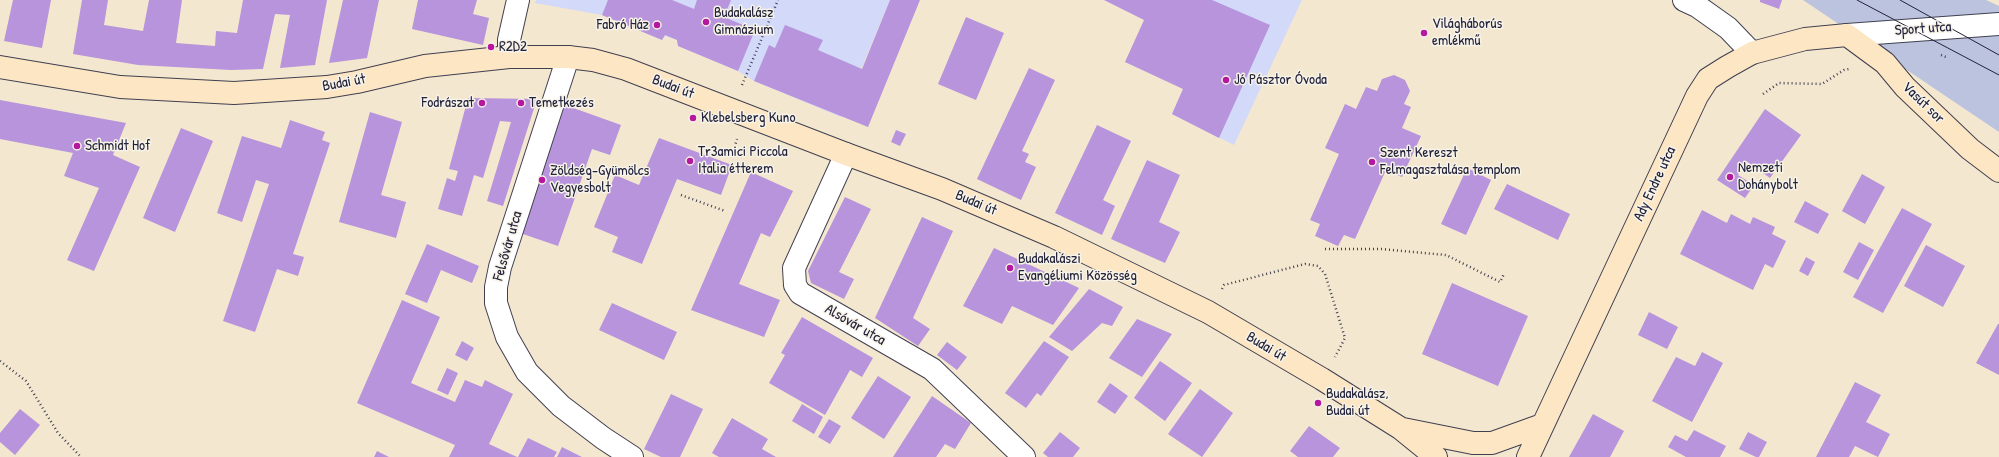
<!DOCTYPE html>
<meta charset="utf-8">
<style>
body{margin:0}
canvas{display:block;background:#f3e7cf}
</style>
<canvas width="1999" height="457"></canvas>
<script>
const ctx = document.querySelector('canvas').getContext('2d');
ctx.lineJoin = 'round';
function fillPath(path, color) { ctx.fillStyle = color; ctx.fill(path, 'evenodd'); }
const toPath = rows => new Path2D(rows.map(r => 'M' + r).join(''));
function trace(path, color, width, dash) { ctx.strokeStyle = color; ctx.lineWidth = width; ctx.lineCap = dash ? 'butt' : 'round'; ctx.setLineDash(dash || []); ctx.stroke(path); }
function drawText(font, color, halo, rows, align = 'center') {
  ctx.font = font + ' "Patrick Hand",sans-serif'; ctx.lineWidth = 3; ctx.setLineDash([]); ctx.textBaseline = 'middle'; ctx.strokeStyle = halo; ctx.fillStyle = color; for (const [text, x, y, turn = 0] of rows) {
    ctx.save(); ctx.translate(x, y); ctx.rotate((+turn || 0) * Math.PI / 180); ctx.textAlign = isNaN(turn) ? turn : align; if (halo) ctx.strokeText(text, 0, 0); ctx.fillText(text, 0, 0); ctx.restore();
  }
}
fillPath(toPath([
 [536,0,890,0,841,117,754,81,738,71,678,46,677,40,665,36,662,40,602,15,535,3],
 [1104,0,1302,0,1234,145,1172,114,1202,46]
]), '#d3d9f9');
fillPath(toPath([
 [1803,0,1986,0,1999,6,1999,132]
]), '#bcc3de');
fillPath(toPath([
 [13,0,51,0,42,48,4,41],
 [82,0,108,0,104,25,143,31,149,0,182,0,176,43,215,46,216,31,237,33,243,0,327,0,315,65,280,68,290,15,275,14,263,69,231,70,138,65,73,54],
 [343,0,379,0,367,58,329,63],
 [418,0,477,0,473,14,489,18,483,45,412,29],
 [608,0,672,0,694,9,697,0,731,0,724,17,755,30,738,71,678,46,677,40,665,35,662,40,602,15],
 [890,0,920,0,868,127,754,81,769,45,775,48,785,25,823,40,818,50,862,69],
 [1104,0,1212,0,1270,25,1219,138,1172,114,1183,89,1125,62,1144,20],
 [1760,0,1782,0,1779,9,1760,2],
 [966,17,1004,33,976,100,938,84],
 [1029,68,1055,80,1022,151,1029,154,1025,162,1036,167,1021,200,977,179],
 [1394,75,1405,80,1410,91,1404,104,1411,107,1402,128,1421,136,1402,177,1386,170,1355,239,1344,235,1338,246,1315,236,1320,224,1310,220,1339,154,1325,148,1345,104,1356,109,1366,87,1377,91,1382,79],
 [468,98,537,99,503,206,487,201,511,122,500,121,483,178,474,175,462,216,438,209,447,178,455,181,458,171,449,169],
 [0,100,126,123,113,155,140,167,94,271,67,260,99,188,64,176,73,153,0,139],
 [565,105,621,125,610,155,592,149,558,246,520,233],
 [1765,109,1801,135,1770,178,1746,161,1738,175,1754,185,1745,198,1717,180],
 [370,112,402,122,381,195,406,202,396,238,339,222],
 [290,120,325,132,322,140,330,143,293,254,304,257,298,276,277,269,255,332,223,321,269,184,256,180,242,222,217,213,242,136,281,148],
 [1097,125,1131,141,1103,200,1115,206,1102,235,1055,213],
 [181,128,213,141,175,232,143,218],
 [896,130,906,134,900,146,891,142],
 [659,138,732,165,721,195,677,179,642,264,612,252,618,237,594,227,615,175,639,185],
 [1147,160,1180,175,1159,222,1180,232,1165,263,1111,239],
 [1467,168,1491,180,1466,235,1441,224],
 [751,172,793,191,770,237,761,233,739,284,780,300,764,337,691,310],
 [1862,174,1885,187,1865,224,1842,211],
 [1507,184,1570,214,1558,240,1494,209],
 [845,197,871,209,839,272,854,279,844,299,811,283,808,271],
 [1805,201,1829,214,1818,234,1794,222],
 [1902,208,1932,224,1883,313,1853,297],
 [1702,210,1727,223,1731,214,1750,224,1753,217,1775,227,1772,234,1786,241,1773,268,1765,264,1753,290,1680,254],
 [922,217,953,231,913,318,930,329,918,346,875,318],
 [1859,242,1874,250,1858,280,1843,272],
 [427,244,479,266,472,283,441,270,427,303,405,294],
 [1926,245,1965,266,1943,307,1904,286],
 [994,248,1079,288,1053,325,1012,306,1002,324,963,306],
 [1806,257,1815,262,1808,276,1799,271],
 [1452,283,1528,316,1498,386,1422,354],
 [1089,289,1123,307,1112,326,1102,323,1072,351,1049,337],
 [402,300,440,317,411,383,455,402,465,380,482,387,485,380,513,394,489,444,517,457,449,457,455,445,357,403],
 [612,303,677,332,664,360,599,330],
 [1649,312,1678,327,1667,349,1638,335],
 [802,317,873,358,862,377,850,370,825,415,769,383,785,355,781,353],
 [1137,319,1172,334,1142,377,1109,358],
 [1998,324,1999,324,1999,375,1976,363],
 [462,341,474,348,467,361,455,355],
 [1044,341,1069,357,1041,396,1037,393,1026,408,1005,393],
 [947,342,967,357,957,370,937,355],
 [1702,352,1723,363,1692,422,1652,401,1676,357,1695,366],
 [1160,361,1192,383,1165,421,1134,398],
 [447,368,458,373,448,395,437,390],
 [878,376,911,397,884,439,851,418],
 [1855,382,1881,395,1866,422,1890,434,1878,457,1855,446,1849,457,1816,457],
 [1110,383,1128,396,1115,414,1097,402],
 [1200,389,1233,413,1202,457,1168,434],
 [671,394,703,409,680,457,661,457,644,449],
 [932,396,971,423,955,449,945,444,936,457,893,457],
 [802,404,823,417,814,434,792,421],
 [20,409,40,425,15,455,0,442,0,433],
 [1593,414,1624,431,1610,457,1569,457],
 [732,418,768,439,762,449,776,457,719,457,712,453],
 [829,419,841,426,830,444,818,437],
 [1309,426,1340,448,1333,457,1298,457,1290,451],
 [1694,430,1726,446,1720,457,1686,457,1668,447,1675,435,1687,441],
 [1060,432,1080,448,1073,457,1048,457,1043,453],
 [1748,432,1767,442,1759,457,1756,457,1739,449],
 [528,438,557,452,554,457,518,457],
 [562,447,582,457,557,457],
 [377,451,389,457,374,457]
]), '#b794db');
const street = toPath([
 [1684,0,1697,6,1728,28,1752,53],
 [1847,35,1999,24],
 [509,57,509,40,518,0],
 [568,57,500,267,496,287,496,303,507,337,527,372,561,406,603,438,632,457],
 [846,154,794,268,795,285,800,293,932,369,1024,457]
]);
const secondary = toPath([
 [0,67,120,87,234,93,327,87,357,82,425,66,509,57,568,57,593,60,626,69,846,154,942,189,1054,237,1208,312,1322,379,1400,428,1436,457],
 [1403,429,1473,443,1492,443,1542,425],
 [1528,457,1697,96,1708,79,1727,67,1752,53,1805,39,1847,35,1885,63,1905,87,1970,149,1999,171]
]);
trace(street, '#414051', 24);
trace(secondary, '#414051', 24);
trace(toPath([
 [1941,55,1946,57],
 [742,85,778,0],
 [1763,94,1779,83,1822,84,1844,70,1849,69],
 [732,155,737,139],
 [681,195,725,211],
 [1325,249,1381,249,1446,255,1500,282,1504,274],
 [1222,289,1224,285,1305,264,1318,266,1325,274,1345,338,1335,357],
 [0,361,26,381,58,433,81,457]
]), '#414051', 2.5, [1, 3]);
trace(street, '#fff', 22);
trace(secondary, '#fce6c4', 22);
trace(toPath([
 [1857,0,1999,75],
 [1900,0,1999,55]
]), '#22223b', 1);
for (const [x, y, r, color] of [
 [706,22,4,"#b5179e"],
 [657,25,4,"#b5179e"],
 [1424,33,4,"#b5179e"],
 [491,47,4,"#b5179e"],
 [1226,80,4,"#b5179e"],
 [482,103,4,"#b5179e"],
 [521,103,4,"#b5179e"],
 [693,118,4,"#b5179e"],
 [77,146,4,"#b5179e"],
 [690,161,4,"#b5179e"],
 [1372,162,4,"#b5179e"],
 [1730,177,4,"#b5179e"],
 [542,180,4,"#b5179e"],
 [1010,268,4,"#b5179e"],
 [1318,403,4,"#b5179e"]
]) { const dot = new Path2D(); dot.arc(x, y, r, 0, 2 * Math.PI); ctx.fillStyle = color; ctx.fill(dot); trace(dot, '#f7f3e8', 1.5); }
drawText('15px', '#22223b', '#f7f3e8', [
 ["Budakalász",714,13],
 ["Gimnázium",714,30],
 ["Világháborús",1432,24],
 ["emlékmű",1432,41],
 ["Fabró Ház",649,25,"right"],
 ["R2D2",499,47],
 ["Jó Pásztor Óvoda",1234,80],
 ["Fodrászat",474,103,"right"],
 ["Temetkezés",529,103],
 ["Klebelsberg Kuno",701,118],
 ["Schmidt Hof",85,146],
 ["Tr3amici Piccola",698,152],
 ["Italia étterem",698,169],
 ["Szent Kereszt",1380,153],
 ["Felmagasztalása templom",1380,170],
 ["Nemzeti",1738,168],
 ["Dohánybolt",1738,185],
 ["Zöldség-Gyümölcs",550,171],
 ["Vegyesbolt",550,188],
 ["Budakalászi",1018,259],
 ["Evangéliumi Közösség",1018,276],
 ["Budakalász,",1326,394],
 ["Budai út",1326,411]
], 'left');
drawText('15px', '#22223b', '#f7f3e8', [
 ["Sport utca",1923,29,-4],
 ["Budai út",344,83,-10],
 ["Budai út",673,87,21],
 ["Vasút sor",1923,103,44],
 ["Ady Endre utca",1655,184,-65],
 ["Budai út",976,203,23],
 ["Felsővár utca",508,246,-74],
 ["Alsóvár utca",855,325,30],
 ["Budai út",1266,347,31]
]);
</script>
